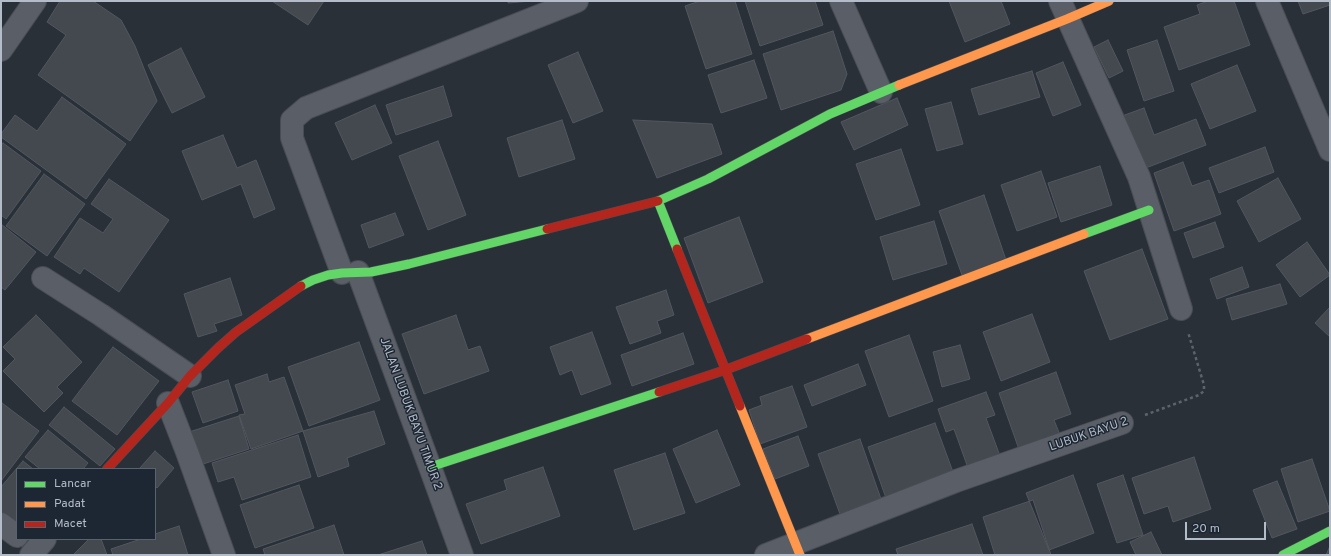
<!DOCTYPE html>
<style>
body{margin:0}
#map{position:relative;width:1331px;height:556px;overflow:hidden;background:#2a3038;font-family:Overpass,sans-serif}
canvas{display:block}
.frame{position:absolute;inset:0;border:2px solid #b4bcc9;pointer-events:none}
.legend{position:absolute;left:16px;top:468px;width:140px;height:72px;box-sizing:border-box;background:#1d2633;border:1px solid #59626f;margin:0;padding:5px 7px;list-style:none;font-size:12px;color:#b4bcc9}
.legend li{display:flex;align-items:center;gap:8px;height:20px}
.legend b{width:20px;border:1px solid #59626f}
.scale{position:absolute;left:1185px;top:522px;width:81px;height:18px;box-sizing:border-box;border:2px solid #b4bcc9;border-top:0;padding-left:5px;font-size:12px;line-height:14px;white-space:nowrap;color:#b4bcc9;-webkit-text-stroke:3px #1d2633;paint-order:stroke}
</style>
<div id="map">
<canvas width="1331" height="556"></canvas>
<div class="frame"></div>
<ul class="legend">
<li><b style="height:5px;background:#63d668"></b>Lancar</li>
<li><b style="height:5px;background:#ff974d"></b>Padat</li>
<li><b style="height:5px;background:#b3261e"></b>Macet</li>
</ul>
<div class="scale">20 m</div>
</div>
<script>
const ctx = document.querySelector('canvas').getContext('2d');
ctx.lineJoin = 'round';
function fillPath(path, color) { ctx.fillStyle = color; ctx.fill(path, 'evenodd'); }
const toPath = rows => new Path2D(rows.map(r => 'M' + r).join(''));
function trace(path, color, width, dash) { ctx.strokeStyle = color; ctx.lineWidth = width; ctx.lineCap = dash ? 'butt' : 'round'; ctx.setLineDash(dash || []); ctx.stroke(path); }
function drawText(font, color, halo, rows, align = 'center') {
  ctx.font = font + ' Overpass,sans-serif'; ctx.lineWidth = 3; ctx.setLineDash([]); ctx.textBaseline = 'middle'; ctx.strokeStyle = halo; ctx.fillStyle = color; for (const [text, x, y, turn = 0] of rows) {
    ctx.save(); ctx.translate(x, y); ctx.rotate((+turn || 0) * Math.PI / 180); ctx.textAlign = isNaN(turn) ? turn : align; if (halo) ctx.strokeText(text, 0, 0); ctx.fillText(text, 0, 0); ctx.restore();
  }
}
const building = toPath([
 [60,1,93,1,121,20,135,46,157,101,130,141,38,75,66,35,47,22,60,1],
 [272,1,324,1,308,25,272,1],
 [508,1,531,1,508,3,508,1],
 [700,1,735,1,752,54,706,69,685,6,700,1],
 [745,1,815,1,823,25,760,46,745,1],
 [949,1,1001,1,1010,24,965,42,949,1],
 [1208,1,1234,1,1250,45,1179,70,1164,27,1200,14,1197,5,1208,1],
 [1298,1,1330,1,1330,5,1303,14,1298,1],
 [833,31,847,74,841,90,781,110,763,54,833,31],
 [1108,40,1123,71,1109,78,1094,47,1108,40],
 [1157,40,1174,91,1144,101,1127,50,1157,40],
 [181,48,205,97,172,113,148,65,181,48],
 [578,52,603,111,573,123,548,65,578,52],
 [754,60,767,98,721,113,708,75,754,60],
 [1063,62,1081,105,1053,116,1036,73,1063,62],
 [1237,65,1256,111,1210,129,1191,84,1237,65],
 [1032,71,1040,97,979,115,971,89,1032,71],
 [443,86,452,116,396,135,386,105,443,86],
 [62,97,126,144,86,199,1,137,1,134,15,115,37,131,62,97],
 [897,98,908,125,854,150,841,122,897,98],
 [951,102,963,144,937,151,925,109,951,102],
 [375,105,392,143,352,160,335,123,375,105],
 [1144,108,1154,135,1196,119,1206,145,1143,169,1122,116,1144,108],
 [562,120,575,159,519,177,507,138,562,120],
 [633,120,712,124,722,154,657,178,633,120],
 [223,135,237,168,256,160,275,209,254,218,241,184,202,200,182,151,223,135],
 [438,141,466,215,428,230,399,156,438,141],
 [3,143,41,171,6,219,1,215,1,146,3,143],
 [1265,147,1274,172,1219,193,1209,168,1265,147],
 [901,149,920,205,876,220,856,164,901,149],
 [1183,162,1192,186,1209,180,1221,214,1174,231,1154,173,1183,162],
 [1100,166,1112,205,1061,222,1048,183,1100,166],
 [1041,171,1057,217,1017,231,1001,185,1041,171],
 [44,174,85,204,47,256,6,226,44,174],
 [1278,178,1301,219,1259,242,1237,201,1278,178],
 [109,179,169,220,119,292,84,268,80,274,54,257,80,218,103,233,113,219,91,204,109,179],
 [984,195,1006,260,962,275,939,211,984,195],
 [395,213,404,235,369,248,361,225,395,213],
 [739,217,763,282,708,303,684,238,739,217],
 [934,221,947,264,893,280,880,237,934,221],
 [1215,222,1224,247,1193,258,1184,233,1215,222],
 [1,224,36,252,5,290,1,287,1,224],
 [1307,242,1330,275,1300,297,1276,265,1307,242],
 [1142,249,1168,319,1110,340,1084,271,1142,249],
 [1242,267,1249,287,1217,299,1210,279,1242,267],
 [230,278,242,315,214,324,217,331,198,337,184,294,230,278],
 [1280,284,1287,304,1232,320,1226,299,1280,284],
 [666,290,674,315,657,321,661,333,630,344,616,307,666,290],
 [1330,307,1330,337,1315,323,1330,307],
 [1032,314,1050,362,1001,381,983,332,1032,314],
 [36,315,82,362,57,387,63,393,44,412,3,371,15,359,3,347,36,315],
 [456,315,468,350,480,346,489,371,424,394,402,334,456,315],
 [592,332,611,384,581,395,572,370,560,375,550,347,592,332],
 [683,333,694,364,632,386,621,355,683,333],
 [909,335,933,401,889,417,865,351,909,335],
 [359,342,380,400,309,426,288,367,359,342],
 [960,345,970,379,942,387,933,352,960,345],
 [113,347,159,381,117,435,72,401,113,347],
 [858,364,866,385,812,406,804,385,858,364],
 [1056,372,1071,414,1054,420,1062,440,1021,455,999,393,1056,372],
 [267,374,269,382,284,377,303,431,251,449,239,415,245,414,235,385,267,374],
 [228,380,238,411,203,423,192,392,228,380],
 [792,386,807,427,760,444,749,410,762,405,760,397,792,386],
 [986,392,995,415,986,418,1000,456,968,468,954,429,946,432,938,409,986,392],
 [2,403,39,431,1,481,1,404,2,403],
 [64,407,115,449,100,466,49,425,64,407],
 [374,411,385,444,347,458,349,466,318,477,303,431,374,411],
 [239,416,249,449,197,466,186,433,239,416],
 [935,423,953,472,887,501,868,447,935,423],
 [48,430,88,463,83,469,40,469,25,457,48,430],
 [717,430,740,485,696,503,673,449,717,430],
 [298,435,311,477,242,500,234,477,218,482,212,463,298,435],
 [798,436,809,466,775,479,763,449,798,436],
 [860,439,881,499,840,514,818,454,860,439],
 [155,451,174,468,157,488,155,486,155,469,139,469,155,451],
 [665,453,685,513,634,530,614,470,665,453],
 [1194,457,1211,509,1173,522,1168,506,1144,514,1132,478,1194,457],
 [1312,459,1330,511,1298,522,1281,469,1312,459],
 [23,461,33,469,17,469,17,525,1,512,1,487,23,461],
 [543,467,560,516,481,544,466,504,507,490,504,480,543,467],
 [1073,475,1094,533,1049,550,1026,493,1073,475],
 [1123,475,1143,535,1117,543,1097,484,1123,475],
 [1277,481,1297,529,1272,538,1253,490,1277,481],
 [299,485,314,528,255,548,240,505,299,485],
 [1033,500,1051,555,995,555,983,517,1033,500],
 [972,524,983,555,898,555,896,549,972,524],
 [334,525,344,555,265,555,263,549,334,525],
 [179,526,188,555,113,555,111,549,141,539,155,539,155,534,179,526],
 [1151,532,1162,555,1136,555,1130,542,1151,532],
 [89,539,101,539,107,555,73,555,89,539],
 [422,541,427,555,378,555,422,541],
 [1330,546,1330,555,1326,555,1330,546]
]);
fillPath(building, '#444950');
trace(building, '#52575f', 1);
const street = toPath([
 [841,1,881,92],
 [1060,1,1139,177,1181,309],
 [1267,1,1330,150],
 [1,50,35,1],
 [358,272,430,467,462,555],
 [342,273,292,138,292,120,306,108,577,1],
 [43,278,101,315,190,376],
 [168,403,187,452,224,555],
 [1,524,17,536],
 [31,555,45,539],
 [766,555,956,481,1122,423]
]);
const fast = toPath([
 [1084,234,1149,210],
 [677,249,658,201,708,179,830,114,899,85],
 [301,286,313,280,328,275,342,273,371,272,409,264,547,229],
 [430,467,659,392],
 [1283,555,1330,531]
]);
const slow = toPath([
 [899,85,1067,19,1109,1],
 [807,339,1084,234],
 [740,406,800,555]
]);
const jam = toPath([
 [547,229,658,201],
 [677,249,740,406],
 [659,392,725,370,807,339],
 [107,469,168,403,190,376,218,348,236,332,301,286]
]);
trace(street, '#484c53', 24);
trace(fast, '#484c53', 10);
trace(slow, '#484c53', 10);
trace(jam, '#484c53', 10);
trace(toPath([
 [1145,415,1199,395,1204,391,1204,385,1188,332]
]), '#5d636a', 2.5, [3, 3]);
trace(street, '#5a5e66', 22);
trace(fast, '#63d668', 9);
trace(slow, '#ff974d', 9);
trace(jam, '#b3261e', 9);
drawText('12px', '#b4bcc9', '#1d2633', [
 ["JALAN LUBUK BAYU TIMUR 2",410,414,70],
 ["LUBUK BAYU 2",1089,435,-19]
]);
</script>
